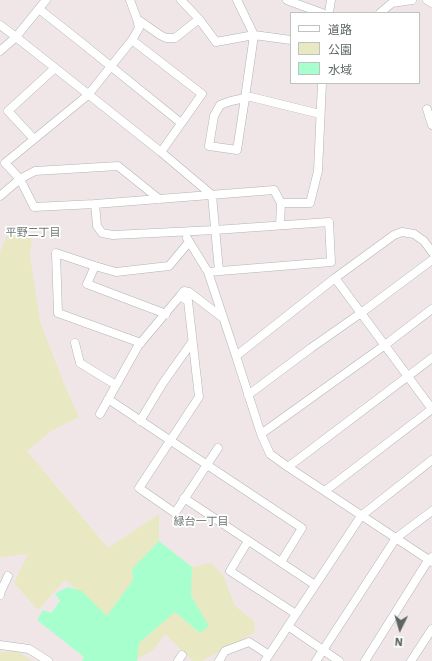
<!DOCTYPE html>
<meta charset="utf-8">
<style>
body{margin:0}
#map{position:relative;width:432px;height:661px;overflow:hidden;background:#f0e6e8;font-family:"Work Sans","Noto Sans JP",sans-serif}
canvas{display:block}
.legend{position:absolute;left:290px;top:12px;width:130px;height:72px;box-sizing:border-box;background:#fff;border:1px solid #bec2c0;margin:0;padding:5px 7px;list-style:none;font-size:12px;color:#5d6762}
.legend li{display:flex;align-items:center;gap:8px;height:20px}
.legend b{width:20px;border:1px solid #bec2c0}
.north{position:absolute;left:380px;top:609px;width:40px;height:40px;-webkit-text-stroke:3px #fff;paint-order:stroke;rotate:185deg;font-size:11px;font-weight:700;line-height:16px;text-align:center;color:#5d6762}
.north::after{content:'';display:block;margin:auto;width:14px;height:18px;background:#5d6762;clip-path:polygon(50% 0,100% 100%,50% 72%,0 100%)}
</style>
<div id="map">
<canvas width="432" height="661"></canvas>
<ul class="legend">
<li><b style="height:5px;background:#fff"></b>道路</li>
<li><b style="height:11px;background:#e8e8c2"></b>公園</li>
<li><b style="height:11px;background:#a7ffcd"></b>水域</li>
</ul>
<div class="north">N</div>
</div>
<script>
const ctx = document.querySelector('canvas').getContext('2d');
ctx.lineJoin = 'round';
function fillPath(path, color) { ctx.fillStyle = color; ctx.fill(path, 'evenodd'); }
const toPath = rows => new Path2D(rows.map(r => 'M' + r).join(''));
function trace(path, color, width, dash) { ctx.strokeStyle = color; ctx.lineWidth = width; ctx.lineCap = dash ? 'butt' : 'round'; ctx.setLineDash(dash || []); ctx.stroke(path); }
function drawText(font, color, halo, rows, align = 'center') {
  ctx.font = font + ' "Work Sans","Noto Sans JP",sans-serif'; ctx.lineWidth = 3.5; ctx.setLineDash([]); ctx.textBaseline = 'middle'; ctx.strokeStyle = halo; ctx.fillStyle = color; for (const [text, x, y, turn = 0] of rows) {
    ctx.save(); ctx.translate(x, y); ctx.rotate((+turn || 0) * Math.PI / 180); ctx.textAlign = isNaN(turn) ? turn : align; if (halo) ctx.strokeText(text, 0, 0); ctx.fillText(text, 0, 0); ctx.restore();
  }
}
fillPath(toPath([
 [24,229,32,237,30,256,40,321,64,384,79,417,51,431,27,451,108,548,159,514,159,541,132,569,133,580,107,617,65,580,38,610,14,583,28,554,0,557,0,252,6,237],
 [211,563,223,575,235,606,254,621,255,632,202,661,193,661,165,634,153,650,137,659,139,643,175,611,199,633,191,596,192,567],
 [16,651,33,661,0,661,0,652]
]), '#e8e8c2');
fillPath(toPath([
 [159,541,192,567,191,596,209,626,200,633,175,612,139,643,137,661,82,661,84,657,37,620,43,610,51,613,60,601,55,594,67,587,82,591,107,616,133,580,132,569]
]), '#a7ffcd');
const minor = toPath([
 [130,0,137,19,139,28,132,40],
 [181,0,199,19,216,42,254,35,291,40],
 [237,0,254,35,245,98,237,150,209,146,214,116,220,105,231,101,245,98,251,97,320,114],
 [287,0,289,1,322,13],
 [427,0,432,3],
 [39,9,77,39,181,123],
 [329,13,331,0],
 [380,13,392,3,412,0],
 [137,19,160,35,166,38,175,38,199,19],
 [0,25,16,37,46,0],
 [0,51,16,37,161,152],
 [427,109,432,125],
 [34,139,8,111,55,68],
 [0,196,20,179,35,171,118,166,159,199],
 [281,203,310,203,318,171,322,83],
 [95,204,34,207,20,179,5,163,88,95,132,40,202,94,161,152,212,195,219,271],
 [187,238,208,272,236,356],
 [95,266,87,284,166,314],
 [208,272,331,262,329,222,215,230,113,235,102,233,97,226,95,204,274,190,281,203,280,225],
 [335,278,394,235,402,232,414,234,424,241,432,252],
 [180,296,184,291,189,292,223,318],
 [75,343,80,363,116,385],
 [141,343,58,313,56,253,95,266,116,272,169,266,189,242],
 [432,358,288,467,432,562],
 [248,395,311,348,361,313,432,260],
 [108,399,302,528,281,562],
 [100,414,138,346,180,296,188,301,199,397,139,488,175,513,218,448],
 [140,421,163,383,192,342],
 [261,434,236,356,335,278,432,409],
 [288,467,270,454,261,434,385,345,432,309],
 [325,491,432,409],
 [184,498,315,585],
 [248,541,230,571,296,614],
 [0,595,1,591,8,576],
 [288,626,339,661],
 [0,645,29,649,48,661],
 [178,661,182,655],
 [219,661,225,651,249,642,269,655],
 [265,661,361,516,432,460],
 [316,661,396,538,432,511],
 [365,661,429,559,432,557],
 [411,661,432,629]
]);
trace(minor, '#aeb6b3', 9);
trace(minor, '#fff', 8);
drawText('11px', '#6e7973', '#fff', [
 ["平野二丁目",33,233],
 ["緑台一丁目",201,522]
]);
</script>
